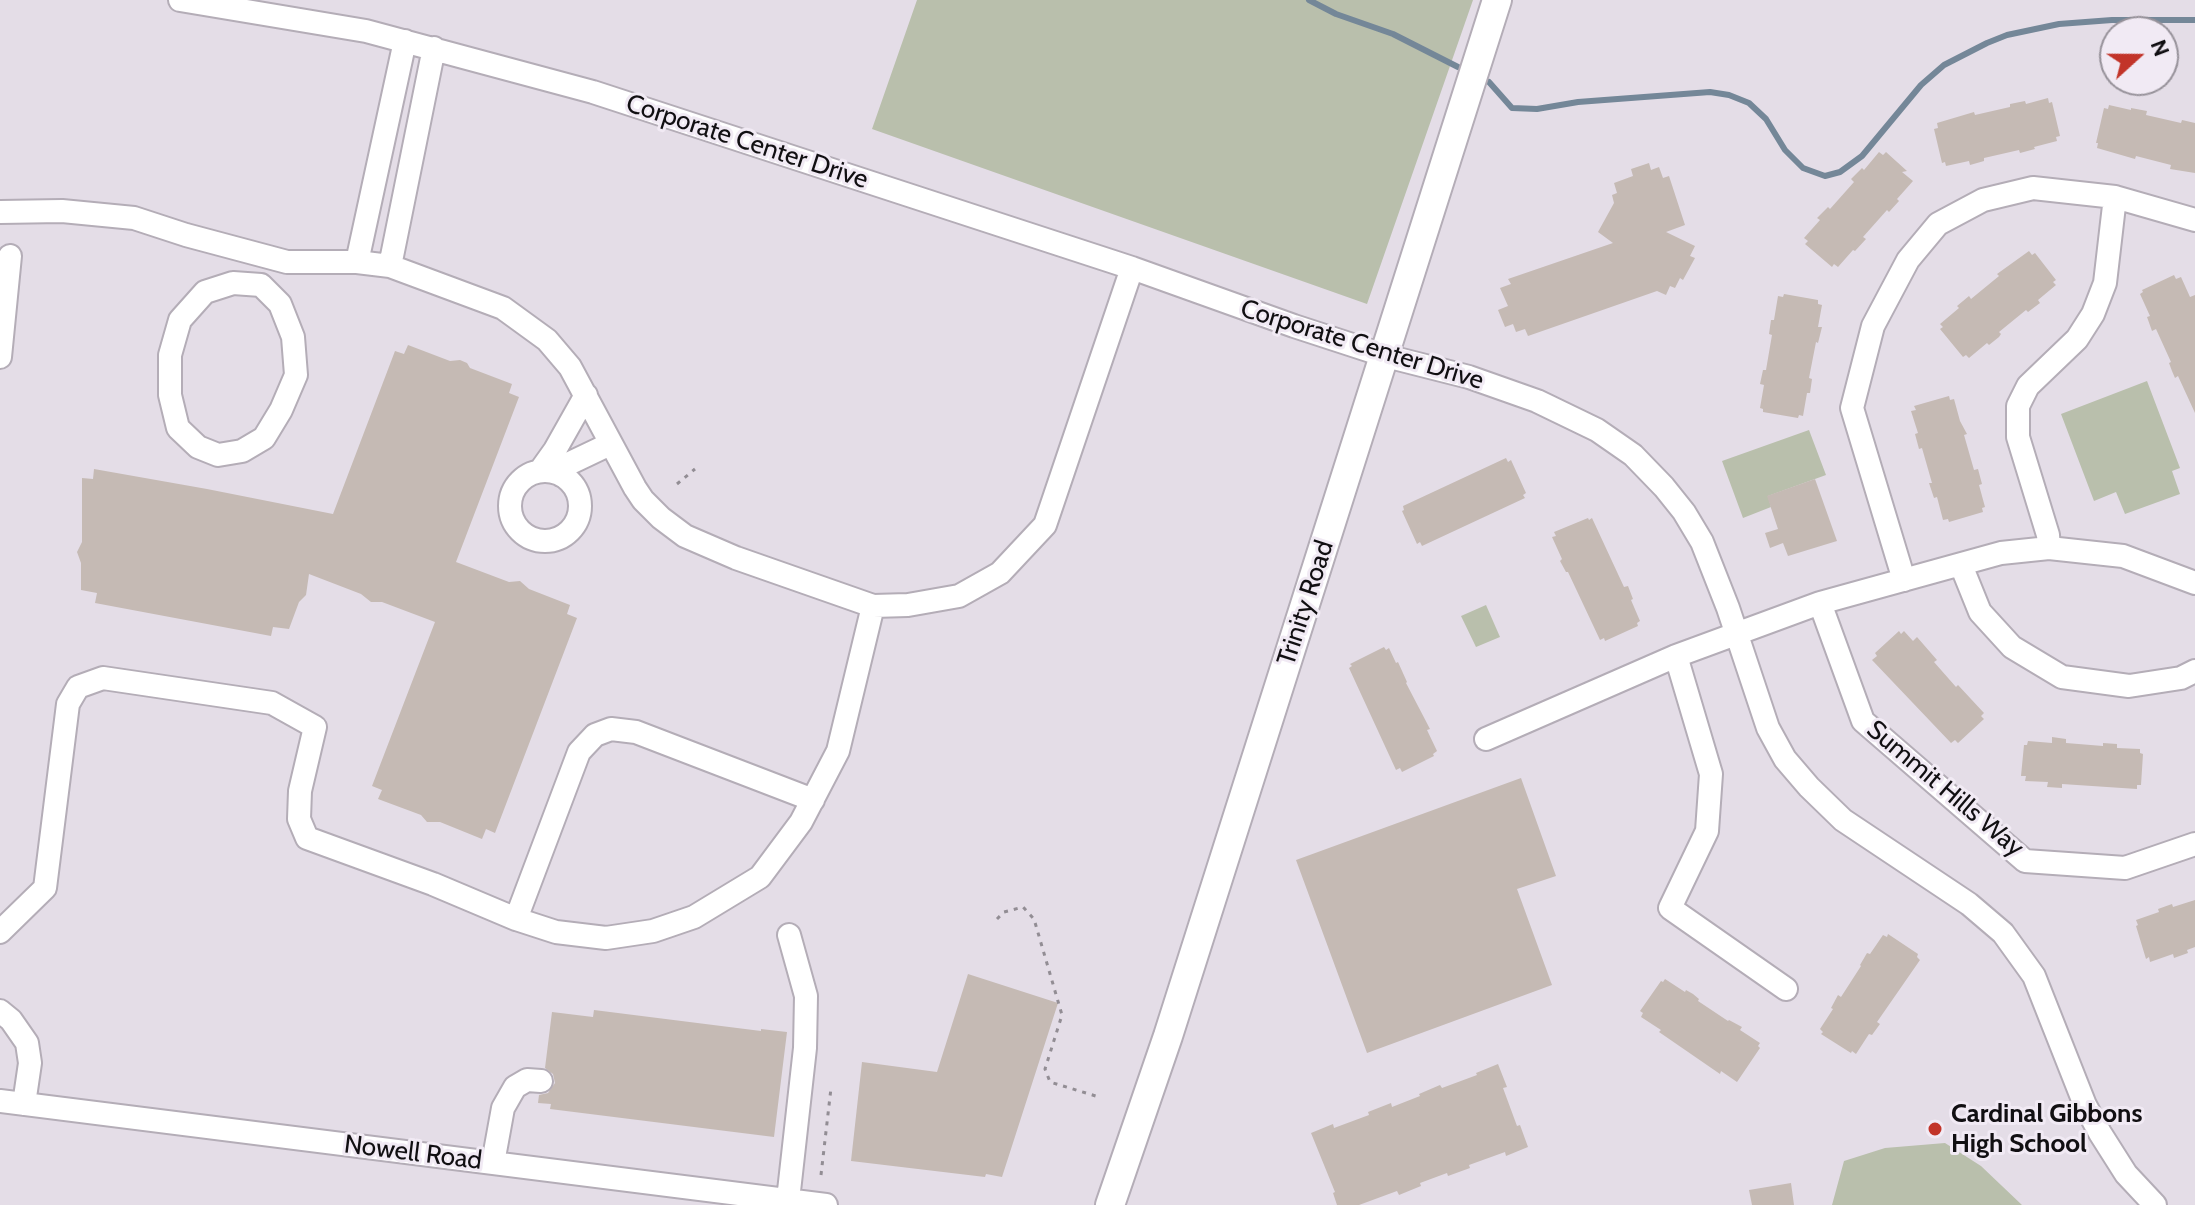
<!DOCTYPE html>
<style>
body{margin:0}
#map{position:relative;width:2195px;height:1205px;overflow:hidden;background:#e4dde7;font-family:Cabin,sans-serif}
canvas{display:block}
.north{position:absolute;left:2099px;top:16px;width:80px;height:80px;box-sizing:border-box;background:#f1eaf4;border:2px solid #97929a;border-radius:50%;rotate:69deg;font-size:22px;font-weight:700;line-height:32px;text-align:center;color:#110f12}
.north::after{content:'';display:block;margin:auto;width:28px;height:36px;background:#c23429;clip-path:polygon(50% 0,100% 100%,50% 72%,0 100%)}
</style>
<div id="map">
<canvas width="2195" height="1205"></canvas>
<div class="north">N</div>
</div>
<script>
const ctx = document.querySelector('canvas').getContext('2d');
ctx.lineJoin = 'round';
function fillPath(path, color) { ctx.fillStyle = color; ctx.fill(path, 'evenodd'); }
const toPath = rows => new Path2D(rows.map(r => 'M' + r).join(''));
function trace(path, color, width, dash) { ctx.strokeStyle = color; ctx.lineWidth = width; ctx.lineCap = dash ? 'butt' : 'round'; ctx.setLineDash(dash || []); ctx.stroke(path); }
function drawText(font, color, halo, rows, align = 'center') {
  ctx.font = font + ' Cabin,sans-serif'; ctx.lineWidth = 6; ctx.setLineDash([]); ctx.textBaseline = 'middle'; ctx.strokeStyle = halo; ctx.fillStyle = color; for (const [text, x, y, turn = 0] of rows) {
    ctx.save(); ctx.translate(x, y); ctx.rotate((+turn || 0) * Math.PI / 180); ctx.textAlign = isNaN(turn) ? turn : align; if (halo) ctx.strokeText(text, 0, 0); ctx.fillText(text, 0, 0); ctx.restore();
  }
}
fillPath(toPath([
 [917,0,1473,0,1367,304,872,129],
 [2147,381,2180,468,2172,471,2180,494,2125,514,2116,492,2094,501,2061,414],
 [1809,430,1826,475,1768,496,1771,507,1743,518,1722,461],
 [1486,605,1500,637,1476,647,1461,616],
 [1945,1143,1981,1166,2022,1205,1832,1205,1844,1161,1885,1148]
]), '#b9bfac');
trace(toPath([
 [1309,0,1336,14,1393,34,1458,67],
 [1489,82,1512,108,1537,109,1578,102,1710,92,1729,95,1749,103,1766,119,1785,150,1803,168,1825,176,1840,172,1862,156,1921,85,1944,65,1987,43,2007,35,2059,24,2112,20,2195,20]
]), '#748798', 6);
fillPath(toPath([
 [2048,98,2049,103,2052,102,2060,136,2056,137,2057,141,2034,147,2035,149,2020,153,2019,150,1984,158,1984,161,1970,165,1969,161,1946,166,1945,162,1942,163,1934,129,1938,128,1937,123,1974,112,1975,115,2010,107,2010,104,2025,101,2026,104],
 [2109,105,2131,110,2131,108,2147,111,2146,115,2181,123,2182,120,2195,123,2195,173,2170,169,2171,165,2136,156,2135,159,2097,148,2098,143,2096,143,2104,108,2108,109],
 [1879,152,1883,155,1886,152,1907,171,1902,172,1913,181,1897,199,1899,201,1889,212,1887,210,1863,237,1866,239,1855,251,1853,250,1838,267,1834,264,1832,267,1805,244,1808,241,1804,238,1820,220,1817,218,1828,207,1830,209,1854,182,1851,179,1862,168,1864,170],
 [1649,163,1651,170,1659,167,1663,178,1669,176,1685,225,1666,232,1695,246,1690,256,1695,258,1683,280,1680,278,1675,288,1670,286,1666,295,1657,291,1528,336,1525,329,1516,332,1513,324,1505,327,1498,310,1508,306,1500,288,1511,284,1508,279,1613,243,1598,232,1614,203,1612,195,1617,193,1614,183,1633,176,1631,169],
 [2029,251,2032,255,2035,253,2056,280,2053,282,2056,285,2038,300,2040,303,2028,312,2026,310,1999,332,2001,334,1999,337,1989,345,1987,343,1969,358,1966,355,1963,357,1940,329,1943,327,1940,324,1959,308,1957,306,1969,296,1971,299,1999,276,1997,274],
 [2174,275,2176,279,2181,277,2190,297,2195,295,2195,413,2178,376,2175,378,2172,371,2169,363,2171,362,2156,329,2152,331,2147,317,2150,316,2140,294,2143,292,2142,290],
 [1784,294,1818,300,1818,304,1822,305,1818,327,1822,327,1818,343,1816,342,1809,378,1812,379,1810,393,1807,393,1803,416,1799,415,1798,418,1763,412,1763,409,1760,408,1764,385,1760,384,1763,370,1766,370,1772,335,1769,334,1771,320,1774,320,1778,296,1783,297],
 [408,345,450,361,460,360,467,363,470,368,512,384,509,393,519,397,456,562,509,582,520,581,529,589,570,605,567,614,577,618,495,833,486,829,482,839,440,822,427,822,421,815,378,799,382,790,372,786,435,622,382,602,371,602,361,594,309,574,306,595,299,602,289,629,273,627,271,636,95,603,97,593,81,590,81,563,77,552,82,542,82,478,93,479,94,469,207,489,333,514,395,351,404,354],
 [1949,396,1950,400,1954,399,1960,421,1967,434,1964,435,1974,470,1978,469,1982,484,1979,485,1985,507,1982,508,1983,512,1949,522,1948,519,1943,520,1937,497,1934,498,1929,483,1932,483,1922,448,1919,449,1915,434,1918,433,1911,411,1916,410,1914,406],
 [1506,458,1508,462,1511,460,1526,493,1523,495,1525,498,1422,546,1420,542,1417,544,1402,511,1404,510,1403,506],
 [1815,479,1837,541,1788,556,1783,543,1770,548,1765,533,1778,529,1767,496],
 [1588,518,1589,520,1592,518,1624,587,1628,586,1633,599,1631,600,1640,621,1637,623,1638,626,1605,641,1604,638,1600,640,1568,572,1566,572,1560,561,1562,559,1552,537,1556,536,1554,532],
 [1899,631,1901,634,1904,631,1913,641,1917,637,1937,660,1934,662,1956,687,1958,685,1984,713,1981,716,1984,719,1958,743,1955,740,1951,743,1872,660,1877,656,1875,653],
 [1384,647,1386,650,1389,648,1396,663,1398,662,1407,682,1406,683,1430,729,1427,730,1437,751,1433,754,1434,756,1402,772,1400,768,1396,770,1349,668,1352,666,1350,664],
 [2052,737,2066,739,2066,743,2103,746,2103,743,2117,744,2117,748,2140,749,2140,753,2143,754,2141,785,2137,785,2137,789,2062,784,2062,788,2047,787,2048,782,2025,781,2026,776,2021,776,2024,745,2027,745,2028,741,2052,743],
 [1521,778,1556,876,1517,889,1552,985,1367,1053,1296,860],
 [2195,900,2195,947,2187,950,2188,953,2174,958,2173,954,2150,962,2149,957,2146,959,2136,926,2138,925,2136,920,2159,912,2158,909,2172,904,2173,907],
 [1888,934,1918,954,1917,957,1920,960,1877,1022,1880,1024,1872,1035,1869,1034,1856,1054,1852,1051,1851,1053,1821,1034,1823,1032,1820,1029,1833,1009,1831,1008,1838,995,1841,997,1861,966,1860,965,1867,953,1870,954,1883,935,1887,937],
 [968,974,1058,1003,1002,1177,986,1174,985,1177,851,1161,862,1062,937,1072],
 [1665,979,1685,992,1686,990,1693,994,1699,999,1698,1001,1728,1021,1729,1020,1742,1027,1740,1030,1760,1043,1758,1046,1760,1048,1737,1082,1721,1071,1720,1074,1659,1032,1661,1030,1641,1017,1643,1013,1640,1011,1661,981,1663,982],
 [594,1010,761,1031,761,1029,787,1032,774,1137,550,1109,551,1104,538,1103,539,1095,548,1093,555,1083,553,1074,545,1068,552,1012,593,1017],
 [1498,1064,1507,1087,1503,1088,1517,1126,1520,1125,1528,1147,1506,1156,1505,1152,1469,1165,1470,1168,1448,1176,1447,1173,1420,1183,1421,1186,1399,1195,1397,1191,1359,1205,1337,1205,1333,1193,1335,1192,1311,1133,1333,1124,1334,1128,1369,1115,1368,1112,1391,1103,1392,1107,1420,1096,1419,1094,1440,1085,1442,1088,1477,1075,1476,1073],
 [1791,1183,1794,1205,1752,1205,1749,1190]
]), '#c5bab4');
const minor = toPath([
 [180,0,366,31,593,92,1132,268,1294,326,1386,356,1469,377,1537,401,1597,430,1633,455,1664,487,1684,512,1702,542,1728,608,1768,728,1785,759,1809,787,1843,820,1969,904,2003,933,2034,976,2085,1105,2100,1133,2126,1174,2155,1205],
 [0,212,62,211,134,218,186,235,287,262,357,262,390,266,503,308,547,340,570,367,635,488,643,500,661,518,685,536,736,558,873,606,908,605,959,596,1000,573,1045,525,1132,268],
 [357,262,405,41],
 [390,266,434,48],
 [233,283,261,285,280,304,293,337,296,375,281,410,264,438,242,451,218,455,198,447,178,428,170,395,170,355,180,320,205,292,233,283],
 [0,357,10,256],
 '510 506a35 35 0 1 1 70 0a35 35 0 1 1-70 0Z',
 [540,471,555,450,586,395],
 [561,475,566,465,610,444],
 [2049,548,2048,535,2018,437,2018,406,2028,386,2077,339,2093,314,2105,283,2115,197],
 [1961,565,1980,612,2012,647,2062,677,2129,686,2181,678,2195,671],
 [1904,580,1852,408,1873,326,1908,260,1938,224,1983,200,2033,188,2115,197,2195,220],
 [1820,603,1863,721,2025,861,2125,868,2195,844],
 [1676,656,1711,774,1707,831,1670,908,1786,989],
 [1486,739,1676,656,1820,603,2001,553,2049,548,2123,556,2195,583],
 [516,919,579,752,595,735,611,729,636,732,813,800],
 [0,932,45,888,68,704,78,687,103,678,272,703,315,727,300,791,299,819,307,838,433,884,516,919,556,932,606,938,653,931,694,917,760,877,801,822,838,751,873,606],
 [0,1011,11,1020,27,1043,30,1063,24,1104],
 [0,1101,826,1205],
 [493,1163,503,1108,515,1087,527,1080,541,1081],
 [788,1200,805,1048,806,996,789,935]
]);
const major = toPath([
 [1110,1205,1168,1036,1497,0]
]);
trace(minor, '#b4adb7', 26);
trace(major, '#b4adb7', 32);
trace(toPath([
 [677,484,695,469],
 [997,919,1004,912,1023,907,1034,919,1062,1015,1045,1069,1050,1082,1099,1097],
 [821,1175,831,1088]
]), '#928d94', 3, [4, 6]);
trace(minor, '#fff', 22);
trace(major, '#fff', 28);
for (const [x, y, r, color] of [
 [1935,1129,8,"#c23429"]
]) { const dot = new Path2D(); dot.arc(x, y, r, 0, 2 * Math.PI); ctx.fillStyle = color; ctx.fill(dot); trace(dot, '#f1eaf4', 3); }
drawText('26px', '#110f12', '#f1eaf4', [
 ["Corporate Center Drive",747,142,18],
 ["Corporate Center Drive",1362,345,17],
 ["Trinity Road",1306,603,-72],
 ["Summit Hills Way",1945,789,40],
 ["Nowell Road",413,1153,7]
]);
drawText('bold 26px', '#110f12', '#f1eaf4', [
 ["Cardinal Gibbons",1951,1114],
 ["High School",1951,1144]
], 'left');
</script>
